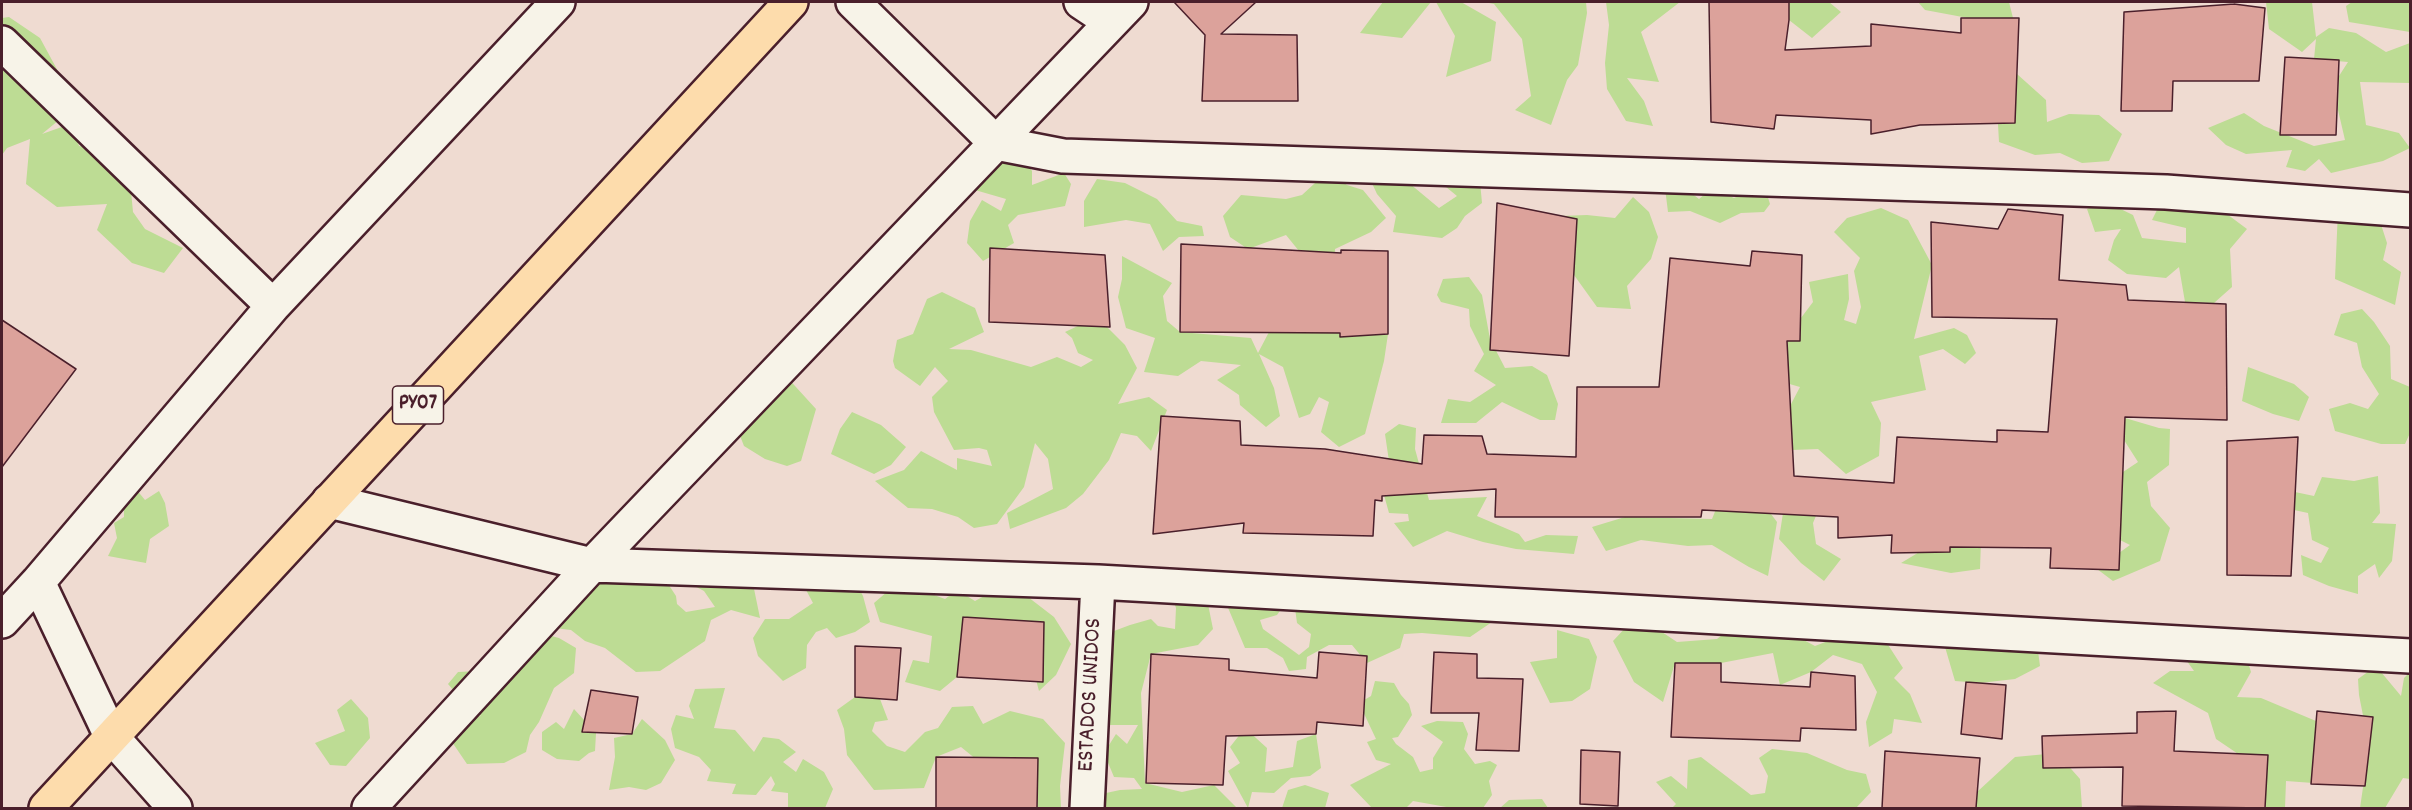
<!DOCTYPE html>
<style>
body{margin:0}
#map{position:relative;width:2412px;height:810px;overflow:hidden;background:#efdbd1;font-family:Dekko,sans-serif}
canvas{display:block}
.frame{position:absolute;inset:0;border:3px solid #4a1f2b;pointer-events:none}
</style>
<div id="map">
<canvas width="2412" height="810"></canvas>
<div class="frame"></div>
</div>
<script>
const ctx = document.querySelector('canvas').getContext('2d');
ctx.lineJoin = 'round';
function fillPath(path, color) { ctx.fillStyle = color; ctx.fill(path, 'evenodd'); }
const toPath = rows => new Path2D(rows.map(r => 'M' + r).join(''));
function trace(path, color, width, dash) { ctx.strokeStyle = color; ctx.lineWidth = width; ctx.lineCap = dash ? 'butt' : 'round'; ctx.setLineDash(dash || []); ctx.stroke(path); }
function drawText(font, color, halo, rows, align = 'center') {
  ctx.font = font + ' Dekko,sans-serif'; ctx.lineWidth = 5; ctx.setLineDash([]); ctx.textBaseline = 'middle'; ctx.strokeStyle = halo; ctx.fillStyle = color; for (const [text, x, y, turn = 0] of rows) {
    ctx.save(); ctx.translate(x, y); ctx.rotate((+turn || 0) * Math.PI / 180); ctx.textAlign = isNaN(turn) ? turn : align; if (halo) ctx.strokeText(text, 0, 0); ctx.fillText(text, 0, 0); ctx.restore();
  }
}
fillPath(toPath([
 [1383,2,1431,2,1402,38,1360,33],
 [1436,2,1461,2,1496,22,1491,61,1446,77,1455,36],
 [1484,2,1586,2,1587,13,1578,65,1567,80,1551,125,1515,110,1531,96,1522,39,1494,4],
 [1606,2,1680,2,1641,32,1659,82,1627,78,1644,101,1653,126,1626,121,1607,89,1605,63,1609,25],
 [1789,2,1829,2,1841,12,1812,38,1789,20],
 [1918,2,2009,2,2013,18,1968,18,1925,10],
 [2266,2,2312,2,2316,37,2329,28,2356,33,2386,52,2410,43,2410,83,2360,82,2366,125,2399,133,2410,148,2383,161,2331,173,2319,159,2305,171,2286,167,2292,150,2246,154,2226,145,2208,128,2244,113,2264,126,2314,146,2345,140,2338,110,2339,76,2348,62,2314,59,2316,39,2302,52,2269,29],
 [2352,2,2410,2,2410,32,2349,22,2346,6],
 [9,17,40,38,59,73,70,111,42,134,73,123,79,146,100,148,107,168,131,191,133,212,145,229,183,248,164,273,132,263,97,230,107,204,57,207,26,184,30,139,7,148,2,155,2,18],
 [2017,74,2046,100,2047,122,2069,114,2099,115,2122,134,2109,161,2082,163,2060,153,2035,155,1999,142,1997,107],
 [1017,150,1032,171,1032,185,1064,173,1071,184,1065,206,1018,215,1008,225,1014,243,983,261,967,243,970,221,982,200,1001,211,1006,199,975,190,977,178],
 [1365,168,1391,168,1439,208,1457,196,1440,182,1479,171,1482,203,1465,216,1457,228,1442,238,1393,232,1396,216,1377,194],
 [1327,172,1347,185,1363,190,1386,218,1371,232,1335,249,1333,306,1340,337,1388,334,1384,361,1365,434,1339,447,1321,432,1329,402,1319,397,1310,414,1299,418,1283,367,1259,354,1274,388,1280,416,1266,427,1240,405,1239,395,1217,380,1241,365,1201,361,1178,376,1144,372,1155,338,1126,328,1118,297,1122,279,1122,256,1172,283,1163,296,1167,321,1180,332,1251,338,1258,353,1269,332,1299,251,1286,235,1248,249,1230,237,1223,216,1241,195,1286,199,1302,195],
 [1097,179,1125,183,1157,199,1177,221,1202,226,1204,236,1179,237,1163,251,1150,224,1126,220,1084,227,1084,201],
 [1664,180,1682,186,1699,199,1712,188,1734,198,1755,188,1765,188,1770,204,1764,212,1741,213,1720,223,1690,211,1668,212],
 [2166,192,2200,194,2247,229,2230,249,2232,287,2214,303,2185,302,2179,267,2166,278,2127,274,2108,260,2114,240,2121,229,2095,232,2087,209,2104,201,2133,215,2142,238,2186,243,2186,228,2152,220],
 [1633,197,1649,212,1658,237,1651,259,1627,286,1631,309,1597,307,1574,275,1560,216,1587,215,1615,218],
 [2375,206,2387,243,2383,260,2401,272,2395,305,2335,279,2338,210],
 [1881,208,1908,220,1932,265,1914,339,1954,328,1967,335,1976,353,1965,364,1943,349,1919,356,1926,390,1871,402,1881,423,1879,456,1846,474,1818,449,1792,450,1790,406,1800,387,1758,375,1813,302,1809,282,1848,274,1849,299,1844,320,1856,324,1861,307,1854,271,1860,258,1834,232,1847,218],
 [1469,277,1482,295,1490,339,1505,368,1532,366,1547,375,1558,404,1555,420,1540,420,1502,402,1476,423,1441,423,1448,399,1470,402,1496,385,1474,371,1484,354,1470,326,1469,309,1441,302,1437,295,1443,279],
 [942,292,975,308,984,332,949,349,971,350,1031,367,1057,357,1081,367,1093,360,1078,353,1072,338,1065,332,1097,317,1125,345,1137,368,1118,404,1149,397,1167,410,1151,451,1137,436,1121,433,1109,460,1083,494,1066,508,1010,529,1007,513,1053,489,1048,459,1035,443,1024,487,997,524,974,528,958,517,932,509,908,508,875,481,904,470,921,451,957,470,957,458,992,466,987,450,979,448,954,450,934,412,932,397,948,381,935,367,920,386,895,368,893,361,897,340,913,334,927,299],
 [2362,309,2374,322,2390,346,2391,379,2410,387,2410,433,2405,444,2381,444,2335,431,2329,409,2350,403,2368,409,2379,394,2362,367,2357,343,2334,335,2341,314],
 [2248,367,2294,384,2309,397,2299,421,2273,414,2242,401],
 [785,375,816,409,801,461,787,466,765,459,744,446,730,410],
 [852,412,881,425,906,447,891,465,874,474,831,454,840,429],
 [2125,418,2159,428,2170,429,2169,465,2147,482,2151,506,2170,528,2160,561,2113,581,2097,569,2130,545,2112,536,2121,512,2123,472,2138,462,2124,440],
 [1399,424,1416,428,1415,449,1429,500,1487,497,1477,516,1519,534,1525,542,1546,535,1578,536,1574,554,1516,549,1483,542,1447,531,1413,547,1394,523,1409,521,1408,514,1389,513,1382,488,1390,468,1385,434],
 [2378,476,2380,513,2372,523,2396,524,2392,561,2379,578,2375,564,2358,576,2358,594,2329,586,2303,575,2301,555,2321,563,2329,548,2312,540,2308,513,2294,510,2295,492,2314,496,2322,477,2354,481],
 [136,489,145,500,159,491,165,503,169,526,150,539,146,563,108,556,117,538,114,523,124,517,124,504],
 [1720,499,1762,502,1777,522,1768,576,1749,567,1712,545,1688,546,1641,540,1606,551,1592,527,1625,517,1712,519],
 [1785,500,1821,504,1813,523,1816,544,1841,559,1824,581,1801,563,1779,539],
 [1951,533,1981,541,1980,569,1951,573,1901,563],
 [699,549,752,579,760,618,731,610,711,620,705,641,660,671,636,672,605,648,585,641,571,630,554,628,561,575,655,564,676,596,677,604,686,612,715,607,704,591,685,581,680,563],
 [854,579,863,596,870,622,855,632,836,638,827,628,816,632,807,645,806,668,783,681,758,656,753,638,765,619,789,619,813,603,805,588],
 [895,585,923,591,945,599,957,590,975,601,988,594,1028,597,1054,617,1071,644,1056,675,1039,691,1020,620,997,619,961,642,957,677,940,691,905,682,913,660,929,663,932,636,880,622,874,603],
 [1171,593,1208,604,1213,629,1198,645,1151,654,1141,693,1145,783,1182,792,1214,785,1237,808,1096,808,1092,796,1120,790,1142,789,1134,778,1114,777,1104,753,1116,734,1127,744,1138,725,1110,725,1104,718,1105,699,1112,681,1099,652,1106,634,1130,625,1151,619,1158,626,1175,629,1176,608],
 [1287,601,1277,615,1260,620,1263,629,1299,655,1309,647,1311,634,1297,623,1295,608,1484,609,1492,622,1470,637,1422,633,1404,634,1400,648,1367,663,1352,645,1329,645,1307,657,1306,669,1289,671,1283,658,1267,648,1245,648,1226,603],
 [1741,620,1783,629,1815,646,1874,623,1903,668,1894,678,1910,694,1922,723,1894,719,1892,733,1869,747,1866,722,1877,692,1862,664,1833,655,1811,672,1780,685,1773,653,1721,663,1675,663,1663,702,1634,682,1613,641,1628,625,1656,628,1677,642,1717,639],
 [525,629,559,638,576,648,574,673,554,688,539,722,530,735,526,752,504,763,467,764,452,742,462,718,481,716,466,705,448,684,458,672,478,671],
 [1557,630,1589,639,1597,657,1590,689,1572,701,1550,703,1530,662,1557,658],
 [1977,638,2038,651,2040,666,2015,679,1980,683,1955,681,1945,647],
 [2174,643,2244,649,2251,672,2237,697,2261,698,2316,721,2327,784,2286,781,2285,808,2265,808,2255,802,2253,764,2216,739,2208,713,2153,683,2170,671,2194,671],
 [2376,666,2401,696,2404,678,2410,672,2410,779,2403,778,2385,808,2360,808,2369,746,2359,695,2358,679],
 [1375,681,1394,683,1401,695,1409,704,1412,715,1398,737,1392,738,1396,744,1413,757,1420,772,1433,769,1433,758,1443,742,1421,726,1437,721,1463,722,1468,734,1464,749,1475,764,1490,761,1497,765,1489,781,1492,795,1483,808,1452,808,1413,801,1406,808,1372,808,1350,785,1391,764,1376,760,1367,742,1376,739,1359,703,1371,696],
 [725,688,714,728,735,730,754,752,763,737,779,739,796,752,783,762,796,772,803,759,824,772,833,789,825,808,788,808,788,793,771,791,775,784,771,776,756,795,732,794,736,784,707,781,711,770,699,757,675,748,671,729,676,715,694,719,689,706,695,689],
 [855,697,880,699,888,720,875,722,872,731,887,746,905,752,925,732,938,728,952,707,973,706,983,724,1010,711,1043,719,1065,743,1060,786,1061,808,1027,808,1030,803,961,747,936,757,924,788,874,790,847,755,844,729,837,710],
 [351,699,368,718,370,738,346,766,330,765,315,743,345,731,337,710],
 [574,709,596,733,595,751,589,753,579,761,557,759,542,750,542,732,556,722,564,729],
 [642,719,665,740,675,760,661,783,646,790,629,787,609,790,615,757,614,738,632,734],
 [1245,728,1267,748,1265,772,1293,767,1297,741,1316,734,1321,768,1310,776,1291,778,1274,793,1252,792,1248,808,1228,771,1240,763,1230,747],
 [1772,749,1807,753,1847,770,1866,774,1871,792,1856,808,1672,808,1676,804,1656,782,1671,776,1687,789,1688,760,1701,757,1751,795,1765,793,1768,776,1759,758],
 [2057,753,2080,779,2082,808,1972,808,1977,792,2015,757],
 [1305,785,1329,793,1325,808,1282,808,1288,790],
 [1542,799,1548,808,1500,808,1509,800]
]), '#bddc94');
const building = toPath([
 [1174,2,1256,2,1221,34,1297,35,1298,101,1202,101,1205,35,1174,2],
 [1709,2,1789,2,1789,20,1785,50,1871,46,1871,24,1961,33,1961,18,2019,18,2015,123,1920,125,1871,134,1871,120,1776,115,1774,129,1711,122,1709,2],
 [2234,4,2265,8,2259,81,2173,81,2172,111,2121,111,2124,12,2234,4],
 [2285,57,2339,60,2336,135,2280,135,2285,57],
 [1497,203,1577,219,1569,356,1490,350,1497,203],
 [2008,209,2063,215,2059,280,2126,285,2128,300,2226,304,2227,420,2125,417,2119,570,2050,568,2051,548,1950,547,1950,552,1891,553,1892,535,1838,538,1838,517,1702,510,1701,517,1495,517,1496,489,1382,496,1382,501,1375,500,1373,536,1243,533,1244,523,1153,534,1161,416,1240,421,1241,445,1325,449,1422,464,1424,435,1482,436,1487,454,1576,457,1577,387,1659,387,1670,258,1750,266,1752,251,1802,255,1800,341,1787,341,1794,476,1894,483,1897,437,1997,442,1997,430,2048,432,2057,319,1932,317,1931,222,1998,229,2008,209],
 [1181,244,1341,253,1341,250,1388,251,1388,334,1340,337,1340,333,1180,332,1181,244],
 [990,248,1105,255,1110,327,989,322,990,248],
 [2,320,76,369,2,467,2,320],
 [2298,437,2291,576,2227,575,2227,441,2298,437],
 [963,617,1044,622,1043,682,957,677,963,617],
 [855,646,901,648,897,700,855,697,855,646],
 [1319,652,1367,656,1363,726,1317,722,1316,734,1226,736,1223,785,1146,783,1151,654,1229,659,1229,670,1317,678,1319,652],
 [1434,652,1477,654,1477,678,1523,679,1519,751,1476,750,1479,713,1431,713,1434,652],
 [1675,663,1721,663,1721,682,1810,687,1811,672,1855,676,1856,730,1801,728,1800,741,1671,737,1675,663],
 [1966,682,2006,685,2002,739,1961,734,1966,682],
 [591,690,638,697,632,734,582,732,591,690],
 [2176,711,2174,751,2268,755,2265,808,2122,806,2123,767,2043,768,2042,736,2137,733,2137,712,2176,711],
 [2317,711,2373,717,2365,786,2311,784,2317,711],
 [1581,750,1620,752,1618,806,1580,804,1581,750],
 [1885,751,1980,758,1976,808,1882,808,1885,751],
 [936,757,1038,758,1037,808,936,808,936,757]
]);
fillPath(building, '#dca29b');
trace(building, '#4a1f2b', 1.5);
const street = toPath([
 [853,2,996,143,1063,156,2166,192,2410,210],
 [1081,2,1111,22],
 [2,43,273,306],
 [329,501,592,565,1098,582,2410,656],
 [38,582,111,736,175,808],
 [2,621,38,582,273,306,558,2],
 [369,808,592,565,1131,2],
 [1087,808,1098,582]
]);
const highway = toPath([
 [46,808,791,2]
]);
trace(street, '#4a1f2b', 38);
trace(highway, '#4a1f2b', 38);
trace(street, '#f7f3e8', 33);
trace(highway, '#fddcac', 33);
for (const [x, y, w] of [
 [418,405,51]
]) { const box = new Path2D(); box.roundRect(x - w / 2, y - 19, w, 38, 4.5); ctx.fillStyle = '#f7f3e8'; ctx.fill(box); trace(box, '#4a1f2b', 1.5); }
drawText('bold 22px', '#4a1f2b', null, [
 ["PY07",418,405]
]);
drawText('24px', '#4a1f2b', '#f7f3e8', [
 ["ESTADOS UNIDOS",1092,695,-87]
]);
</script>
